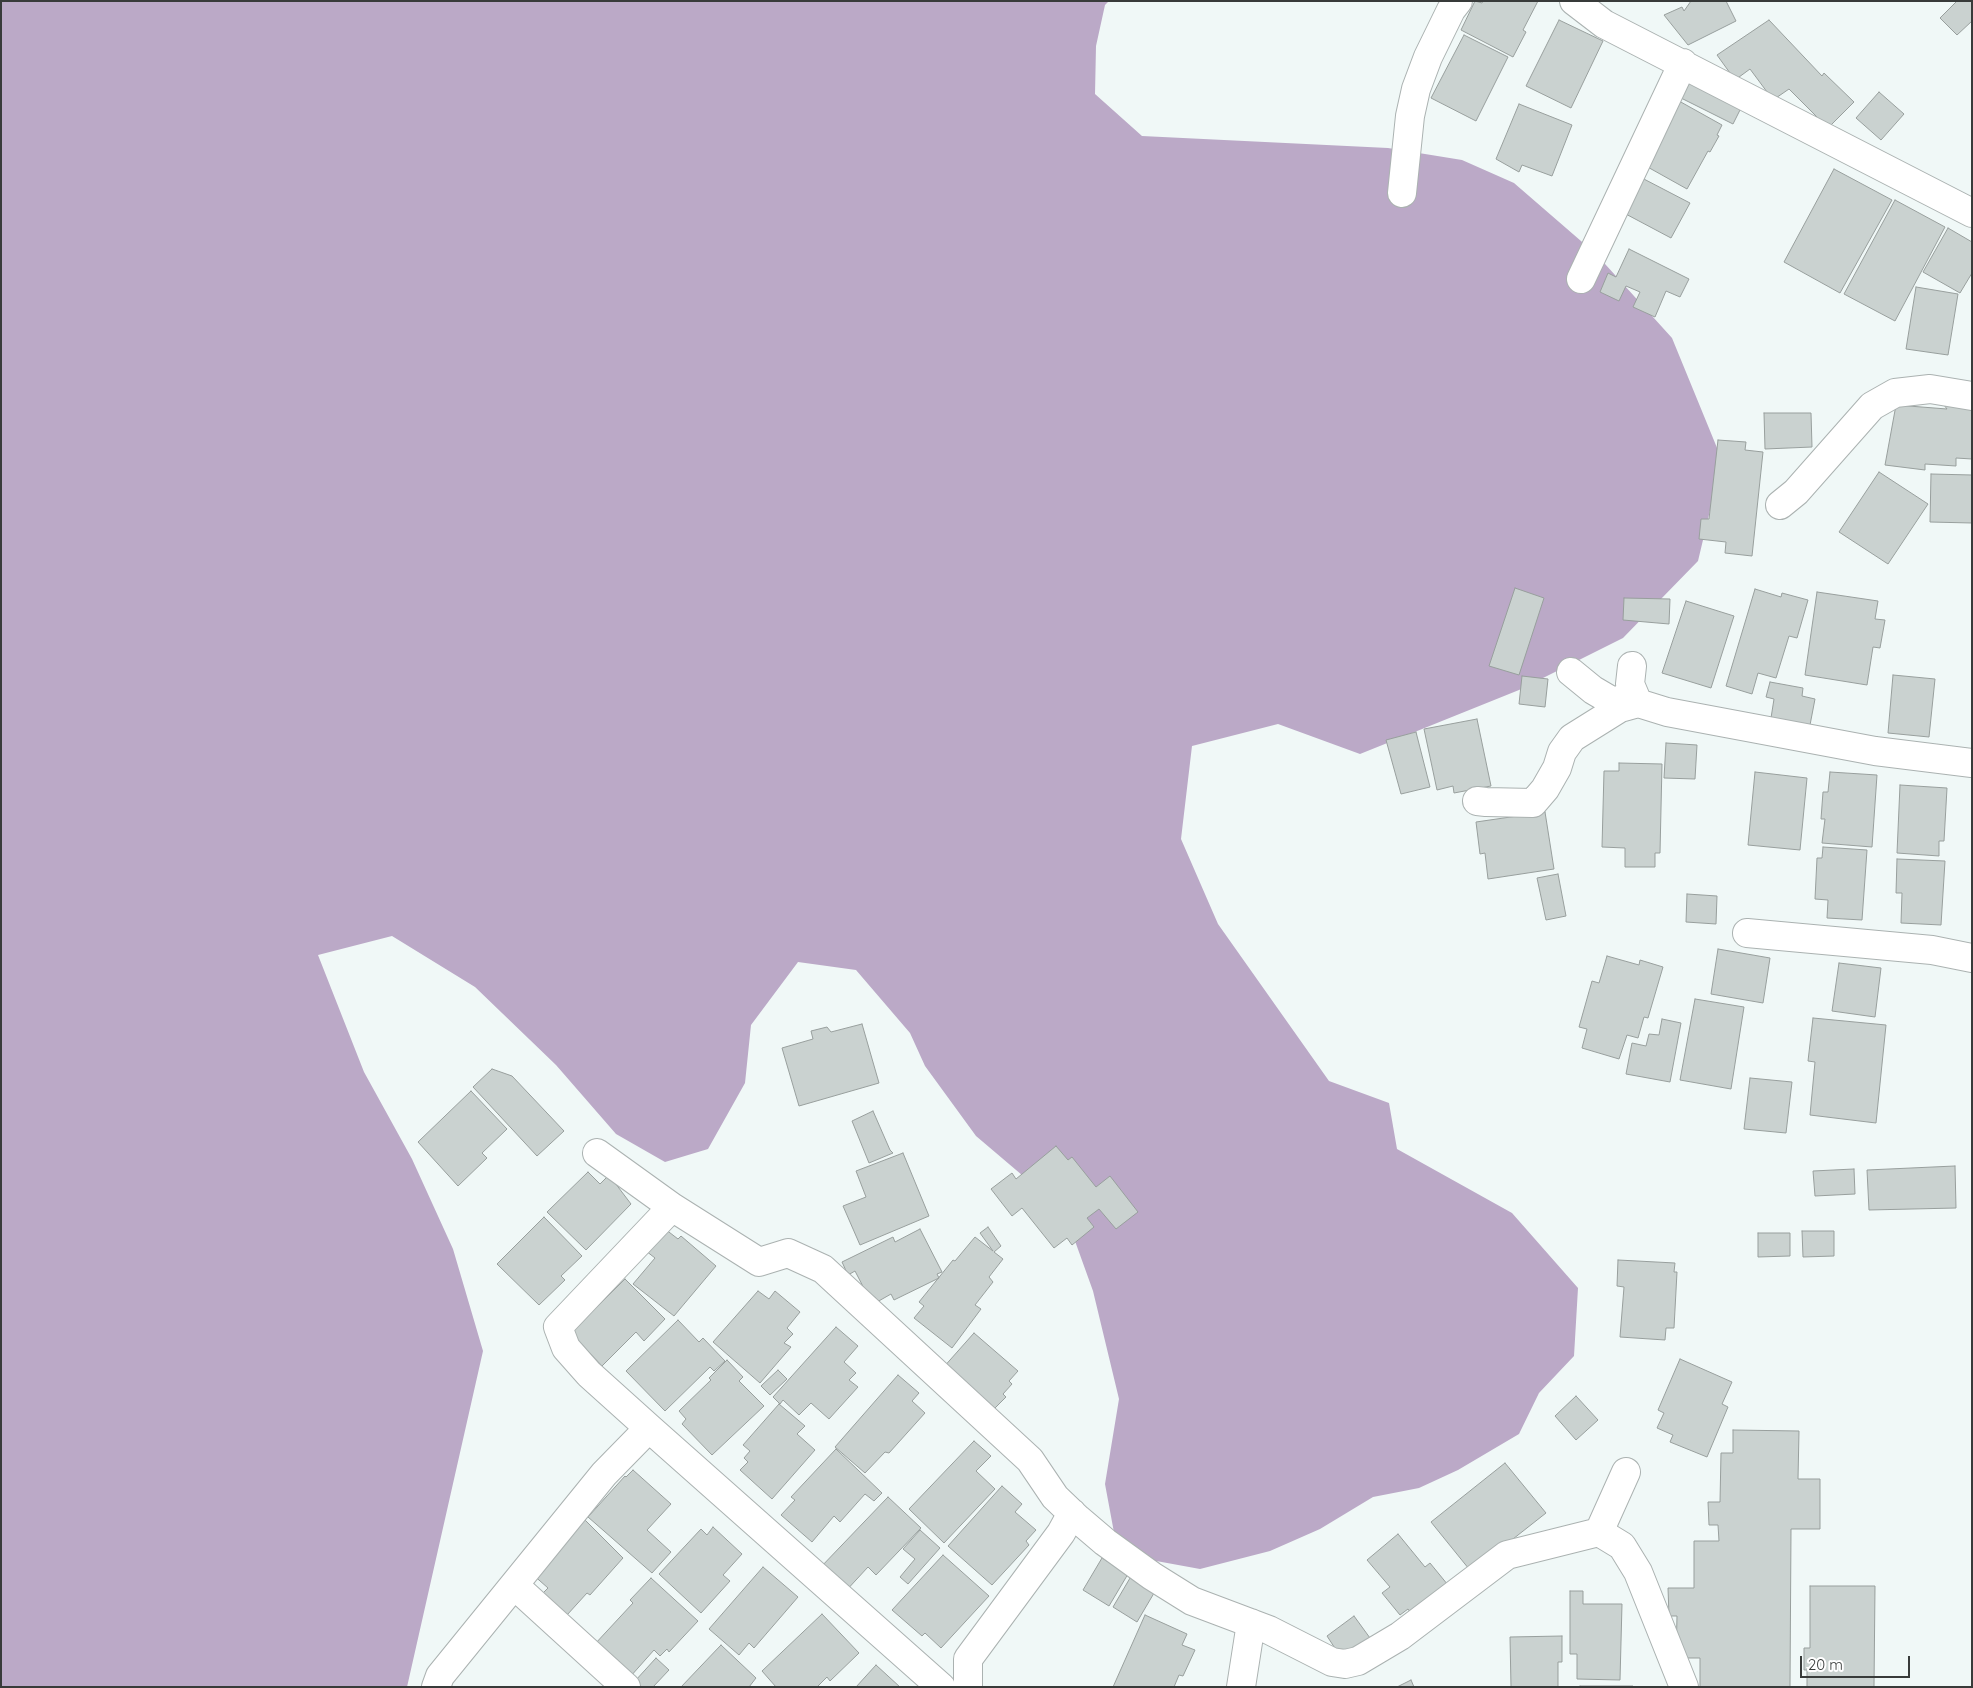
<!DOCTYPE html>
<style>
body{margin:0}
#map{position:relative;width:1973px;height:1688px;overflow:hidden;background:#f0f8f7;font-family:Quicksand,sans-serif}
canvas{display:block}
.frame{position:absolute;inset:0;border:2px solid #383b3a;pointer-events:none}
.scale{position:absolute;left:1800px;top:1656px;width:110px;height:22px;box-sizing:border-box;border:2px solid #383b3a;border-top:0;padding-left:6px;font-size:15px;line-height:18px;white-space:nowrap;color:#383b3a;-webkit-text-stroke:4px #fff;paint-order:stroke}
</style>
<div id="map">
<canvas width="1973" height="1688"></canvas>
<div class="frame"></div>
<div class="scale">20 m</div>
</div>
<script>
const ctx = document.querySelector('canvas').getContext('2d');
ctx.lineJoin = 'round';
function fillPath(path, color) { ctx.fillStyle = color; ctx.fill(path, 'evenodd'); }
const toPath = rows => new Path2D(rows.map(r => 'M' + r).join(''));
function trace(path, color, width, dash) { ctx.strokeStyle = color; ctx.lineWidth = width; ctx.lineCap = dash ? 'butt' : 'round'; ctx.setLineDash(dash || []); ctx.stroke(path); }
fillPath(toPath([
 [1,1,1109,1,1105,5,1096,46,1095,94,1142,136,1388,148,1462,160,1514,183,1596,254,1672,338,1722,460,1698,561,1623,638,1519,690,1360,754,1278,724,1192,746,1181,839,1218,924,1329,1081,1389,1103,1397,1149,1512,1213,1578,1288,1574,1356,1539,1393,1519,1434,1458,1470,1419,1488,1373,1497,1320,1529,1270,1551,1200,1569,1118,1554,1105,1484,1119,1399,1093,1291,1075,1241,1029,1181,976,1136,925,1066,910,1033,856,970,798,962,751,1025,745,1083,708,1149,665,1162,616,1134,556,1065,475,987,392,936,318,955,364,1072,412,1159,453,1249,483,1351,407,1687,1,1687]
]), '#bba9c7');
const building = toPath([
 [1475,1,1482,3,1483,1,1538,1,1523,30,1526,32,1513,57,1461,30,1475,1],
 [1691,1,1726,1,1736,21,1688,45,1664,15,1682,7,1684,11,1691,1],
 [1957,1,1972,1,1972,21,1957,35,1940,18,1957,1],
 [1559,20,1603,41,1571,108,1526,86,1559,20],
 [1769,20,1822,76,1824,73,1854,102,1828,128,1789,89,1773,100,1750,69,1735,80,1717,55,1769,20],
 [1464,35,1508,57,1476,121,1431,98,1464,35],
 [1688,76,1743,104,1733,124,1677,96,1688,76],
 [1879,92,1904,114,1881,140,1856,118,1879,92],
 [1679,101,1722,125,1717,135,1719,136,1710,152,1708,151,1687,189,1644,165,1679,101],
 [1519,104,1572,125,1552,176,1522,165,1519,172,1496,159,1519,104],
 [1834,169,1892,200,1840,293,1784,262,1834,169],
 [1640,177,1690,203,1671,238,1622,212,1640,177],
 [1895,200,1945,227,1895,321,1844,294,1895,200],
 [1948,228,1972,242,1972,273,1960,293,1923,272,1948,228],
 [1629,249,1689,279,1680,297,1666,291,1655,317,1633,307,1640,292,1626,286,1619,301,1600,292,1608,273,1616,277,1629,249],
 [1916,287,1958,294,1948,355,1906,349,1916,287],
 [1896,405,1947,409,1944,405,1972,410,1972,459,1956,458,1956,466,1925,464,1925,470,1885,465,1896,405],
 [1764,413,1811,413,1812,447,1765,449,1764,413],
 [1718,440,1746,442,1745,450,1763,452,1752,556,1725,553,1726,542,1699,539,1701,519,1709,519,1718,440],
 [1879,472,1928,504,1888,564,1839,532,1879,472],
 [1931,474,1972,475,1972,523,1930,522,1931,474],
 [1515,588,1544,598,1519,675,1489,666,1515,588],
 [1755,589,1781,597,1782,593,1808,600,1797,638,1789,636,1776,678,1758,673,1752,694,1726,686,1755,589],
 [1817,592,1878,601,1875,619,1885,620,1880,648,1873,647,1867,685,1805,675,1817,592],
 [1624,598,1670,599,1669,624,1623,620,1624,598],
 [1686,601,1734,616,1711,688,1662,673,1686,601],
 [1893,675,1935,679,1929,737,1888,733,1893,675],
 [1522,676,1548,679,1545,707,1519,704,1522,676],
 [1770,682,1803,688,1802,696,1815,699,1810,725,1771,718,1774,699,1766,697,1770,682],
 [1477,719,1491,786,1454,793,1453,786,1437,790,1424,729,1477,719],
 [1416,732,1430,787,1401,794,1386,740,1416,732],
 [1666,743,1697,745,1695,779,1664,778,1666,743],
 [1619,763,1662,764,1660,853,1655,853,1655,867,1625,867,1625,848,1602,847,1604,771,1619,771,1619,763],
 [1755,772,1807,778,1800,850,1748,845,1755,772],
 [1830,772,1877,775,1872,847,1822,843,1825,819,1821,819,1823,792,1828,792,1830,772],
 [1900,785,1947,788,1944,841,1939,841,1939,856,1897,853,1900,785],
 [1545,812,1554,869,1488,879,1485,853,1480,854,1476,822,1545,812],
 [1823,847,1867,850,1862,920,1827,918,1828,900,1815,899,1817,858,1822,858,1823,847],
 [1897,859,1945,861,1941,925,1901,923,1902,893,1896,893,1897,859],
 [1558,874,1566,916,1546,920,1537,878,1558,874],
 [1687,894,1717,896,1716,924,1686,922,1687,894],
 [1718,949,1770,958,1763,1003,1711,994,1718,949],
 [1607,956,1639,965,1640,960,1663,967,1648,1018,1644,1017,1638,1038,1627,1035,1619,1059,1582,1048,1587,1029,1579,1027,1592,981,1599,983,1607,956],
 [1839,963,1881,968,1875,1017,1832,1011,1839,963],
 [1695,999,1744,1007,1731,1089,1680,1080,1695,999],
 [1813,1018,1886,1025,1876,1123,1810,1115,1815,1062,1808,1061,1813,1018],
 [1662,1019,1681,1023,1670,1082,1626,1074,1632,1043,1646,1046,1649,1034,1659,1035,1662,1019],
 [862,1024,879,1083,799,1106,782,1048,813,1039,811,1031,827,1027,831,1032,862,1024],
 [492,1069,512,1076,564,1131,537,1156,473,1087,492,1069],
 [1750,1078,1792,1082,1786,1133,1744,1129,1750,1078],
 [471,1091,507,1129,482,1153,487,1158,458,1186,418,1142,471,1091],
 [873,1111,890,1150,893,1153,869,1163,852,1121,873,1111],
 [1056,1146,1068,1160,1072,1157,1096,1187,1110,1176,1138,1212,1116,1229,1099,1209,1087,1218,1094,1227,1072,1245,1067,1238,1054,1248,1022,1208,1012,1216,991,1189,1012,1173,1016,1179,1056,1146],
 [903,1153,929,1216,860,1245,843,1206,866,1197,856,1171,903,1153],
 [1955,1166,1956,1208,1869,1210,1867,1170,1955,1166],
 [1854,1169,1855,1194,1815,1196,1813,1171,1854,1169],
 [588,1172,600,1184,609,1175,631,1204,586,1250,547,1212,588,1172],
 [544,1217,582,1256,561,1276,565,1280,539,1305,497,1264,544,1217],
 [988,1227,1001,1246,994,1252,1003,1259,989,1277,993,1282,975,1305,981,1309,952,1348,914,1318,924,1306,919,1302,953,1260,955,1261,975,1237,993,1251,980,1233,988,1227],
 [665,1229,678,1239,681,1236,716,1266,674,1316,633,1284,655,1258,646,1251,665,1229],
 [920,1229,942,1272,937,1274,939,1278,894,1300,891,1294,877,1302,875,1297,870,1300,855,1271,848,1275,842,1262,893,1237,895,1242,920,1229],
 [1802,1231,1834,1231,1834,1256,1803,1257,1802,1231],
 [1758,1233,1790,1233,1790,1256,1758,1257,1758,1233],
 [1618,1260,1675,1263,1674,1272,1677,1272,1674,1328,1666,1328,1665,1340,1620,1337,1624,1287,1617,1286,1618,1260],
 [625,1279,665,1319,644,1341,636,1332,602,1366,571,1333,625,1279],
 [758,1291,769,1299,775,1291,800,1312,787,1328,793,1334,784,1343,791,1347,760,1383,713,1342,758,1291],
 [678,1320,699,1342,703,1338,725,1361,714,1371,710,1367,665,1411,626,1371,678,1320],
 [836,1327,858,1346,844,1362,856,1373,849,1380,858,1387,829,1419,811,1403,799,1415,783,1400,780,1404,773,1397,836,1327],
 [974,1333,1018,1371,1009,1381,1012,1384,1003,1394,1006,1397,991,1412,942,1369,974,1333],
 [1680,1359,1732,1382,1722,1404,1728,1407,1707,1457,1670,1442,1673,1435,1657,1428,1664,1413,1658,1410,1680,1359],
 [727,1360,743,1377,739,1381,764,1406,712,1455,682,1424,686,1419,679,1411,711,1380,709,1378,727,1360],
 [778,1370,787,1379,770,1395,761,1386,778,1370],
 [898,1375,919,1393,912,1401,925,1413,889,1453,885,1452,865,1473,835,1447,898,1375],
 [1576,1396,1598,1420,1576,1440,1555,1416,1576,1396],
 [779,1404,805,1426,797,1434,815,1450,772,1499,740,1470,748,1462,744,1458,750,1451,743,1445,779,1404],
 [1733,1430,1799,1431,1798,1479,1820,1479,1820,1529,1791,1529,1790,1687,1700,1687,1700,1658,1676,1658,1677,1616,1669,1616,1668,1588,1694,1588,1694,1541,1719,1541,1718,1525,1709,1525,1708,1502,1720,1502,1721,1453,1733,1453,1733,1430],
 [974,1441,991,1456,976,1471,995,1489,944,1543,909,1509,974,1441],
 [836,1449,882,1493,874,1501,865,1494,840,1522,834,1516,812,1542,781,1515,795,1500,791,1497,836,1449],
 [1505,1463,1546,1513,1499,1550,1469,1569,1431,1522,1505,1463],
 [633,1470,671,1504,647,1530,671,1552,652,1573,588,1517,625,1476,626,1477,633,1470],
 [1002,1486,1022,1504,1015,1512,1036,1530,1026,1541,1029,1545,992,1585,948,1546,1002,1486],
 [888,1497,921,1528,876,1575,868,1567,844,1593,819,1569,888,1497],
 [582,1517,623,1558,590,1595,587,1593,567,1615,543,1593,548,1588,531,1573,582,1517],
 [713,1527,742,1554,723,1575,730,1581,701,1613,659,1574,701,1529,707,1535,713,1527],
 [920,1530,940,1548,908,1584,900,1577,915,1559,903,1549,920,1530],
 [1398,1534,1425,1567,1430,1563,1448,1585,1412,1615,1408,1609,1400,1615,1382,1593,1390,1587,1367,1560,1398,1534],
 [943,1555,989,1596,941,1648,925,1633,922,1636,892,1610,943,1555],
 [1102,1558,1128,1574,1109,1606,1083,1590,1102,1558],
 [763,1567,798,1597,754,1648,749,1643,739,1655,709,1629,763,1567],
 [1133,1573,1157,1588,1137,1622,1113,1607,1133,1573],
 [651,1578,698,1621,669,1652,667,1649,660,1656,654,1650,630,1677,594,1645,633,1603,630,1600,651,1578],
 [1810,1586,1875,1586,1874,1687,1807,1687,1807,1670,1804,1670,1804,1648,1810,1648,1810,1586],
 [1570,1591,1583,1591,1583,1604,1622,1604,1620,1680,1577,1679,1577,1654,1570,1654,1570,1591],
 [822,1614,859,1653,830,1681,827,1677,817,1687,776,1687,762,1671,822,1614],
 [1145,1615,1187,1634,1182,1645,1195,1650,1183,1676,1179,1675,1174,1687,1113,1687,1145,1615],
 [1354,1616,1370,1638,1342,1659,1327,1636,1354,1616],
 [1562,1636,1562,1662,1558,1662,1558,1687,1511,1687,1510,1637,1562,1636],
 [721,1645,756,1678,749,1687,681,1687,721,1645],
 [656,1658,669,1670,653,1687,642,1687,635,1681,656,1658],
 [876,1665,900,1687,856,1687,876,1665],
 [1411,1680,1414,1687,1397,1687,1411,1680],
 [1580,1686,1633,1686,1633,1687,1580,1687,1580,1686]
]);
fillPath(building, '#cad2d0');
trace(building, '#989f9d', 1);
const minor = toPath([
 [1574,1,1604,24,1972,213],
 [1402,193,1410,116,1416,89,1428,57,1451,10,1458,1],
 [1581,279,1683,63],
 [1780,505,1796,492,1872,406,1895,393,1930,389,1972,396],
 [1571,672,1593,690,1610,700,1638,703,1630,684,1632,666],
 [1477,801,1486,802,1533,803,1545,789,1557,768,1562,752,1572,738,1620,708,1638,703,1667,712,1875,751,1972,763],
 [1747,933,1932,950,1972,958],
 [597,1153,672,1207,759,1262,788,1253,823,1269,1030,1460,1055,1497,1078,1519,1105,1542,1152,1576,1192,1601,1269,1630,1332,1662,1345,1664,1358,1661,1400,1636,1507,1555,1599,1532,1622,1546,1638,1572,1684,1687],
 [672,1207,558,1327,566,1348,589,1374,649,1428,941,1687],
 [1599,1532,1626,1472],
 [514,1585,626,1687],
 [436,1687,440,1676,604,1474,649,1428],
 [968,1687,968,1659,1061,1533,1072,1513],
 [1241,1687,1251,1623]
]);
trace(minor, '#abb2b1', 30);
trace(minor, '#fff', 28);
</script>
